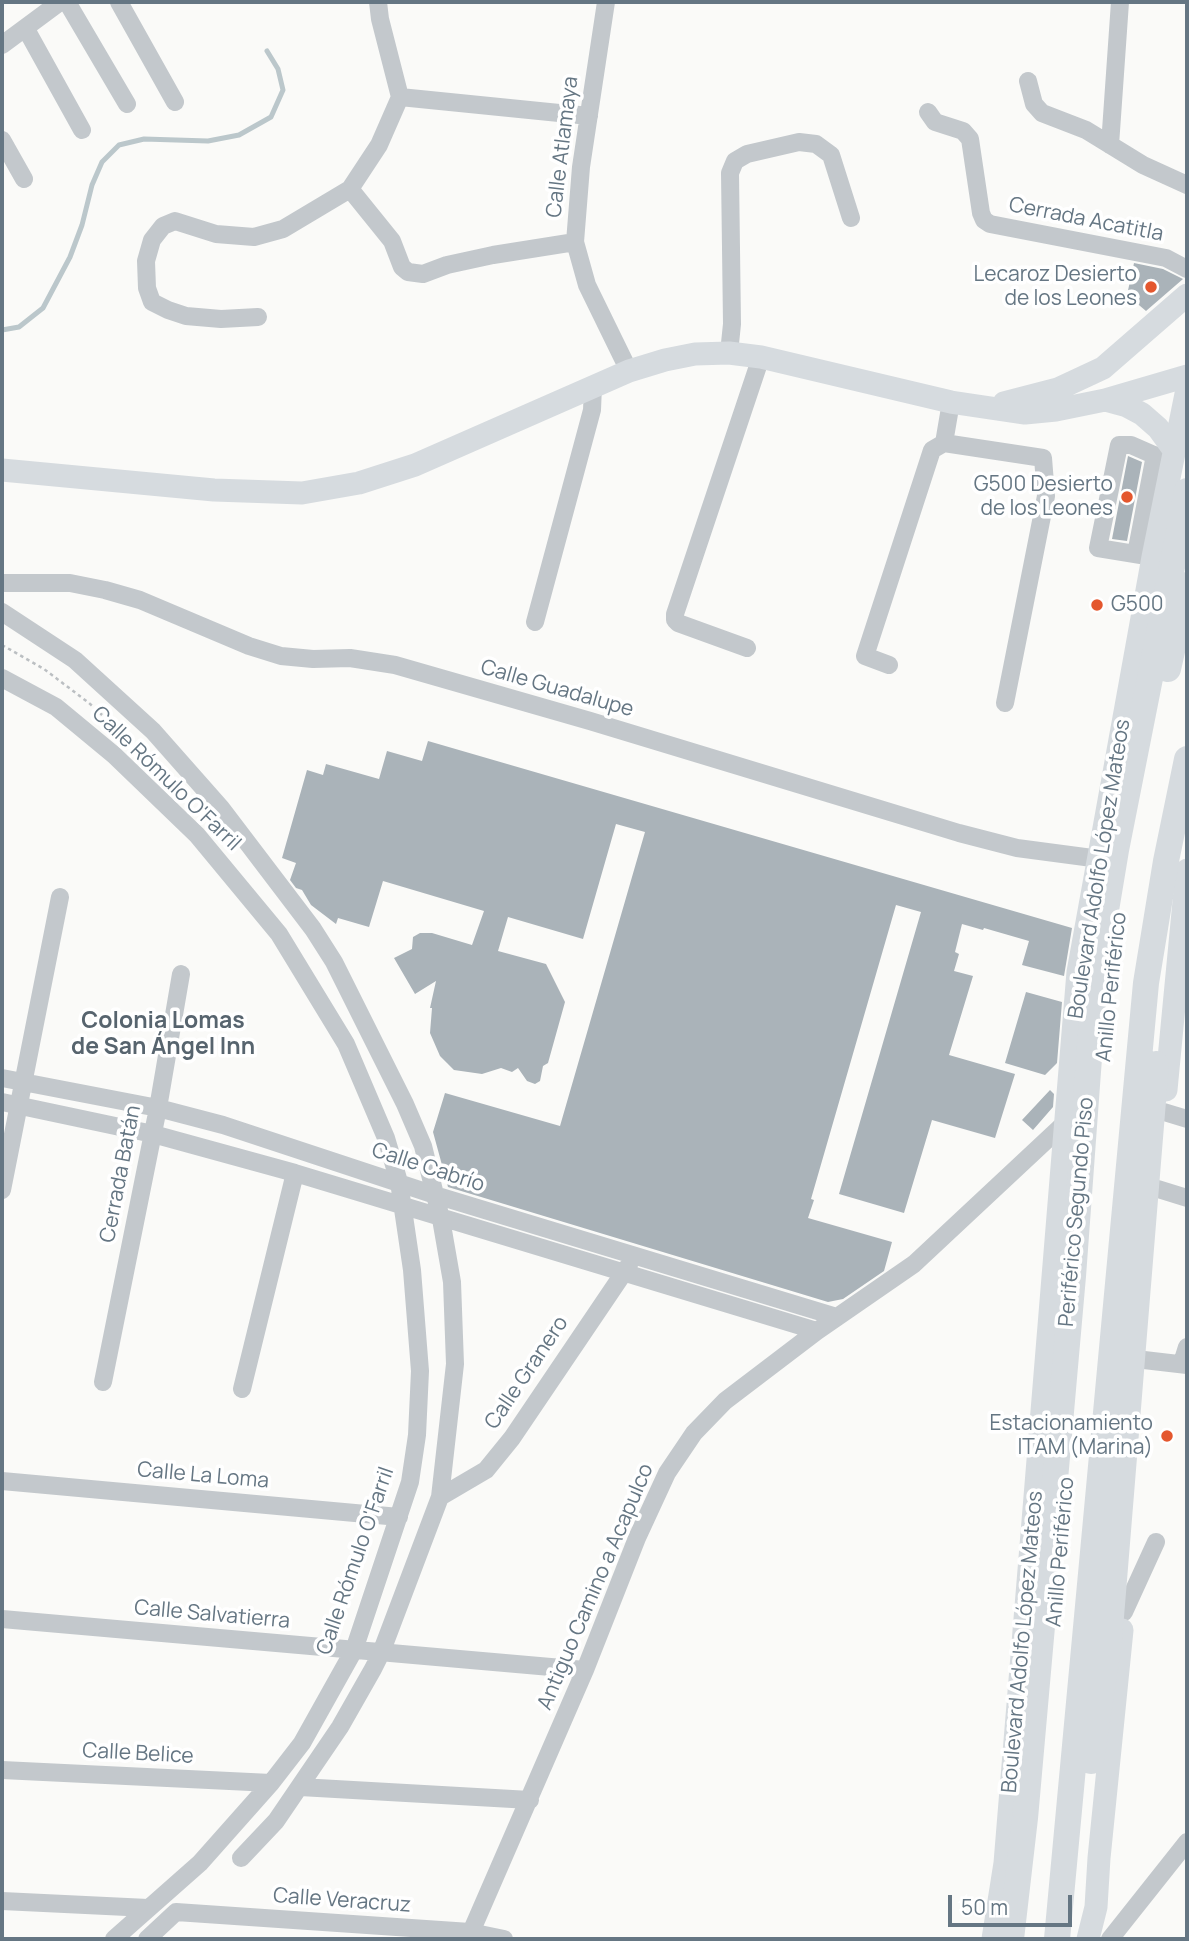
<!DOCTYPE html>
<meta charset="utf-8">
<style>
body{margin:0}
#map{position:relative;width:1189px;height:1941px;overflow:hidden;background:#fafaf8;font-family:Manrope,sans-serif}
canvas{display:block}
.frame{position:absolute;inset:0;border:4px solid #657683;pointer-events:none}
.scale{position:absolute;left:948px;top:1895px;width:124px;height:32px;box-sizing:border-box;border:4px solid #657683;border-top:0;padding-left:9px;font-size:21px;line-height:24px;white-space:nowrap;color:#657683;-webkit-text-stroke:5px #fff;paint-order:stroke}
</style>
<div id="map">
<canvas width="1189" height="1941"></canvas>
<div class="frame"></div>
<div class="scale">50 m</div>
</div>
<script>
const ctx = document.querySelector('canvas').getContext('2d');
ctx.lineJoin = 'round';
const toPath = rows => new Path2D(rows.map(r => 'M' + r).join(''));
function trace(path, color, width, dash) { ctx.strokeStyle = color; ctx.lineWidth = width; ctx.lineCap = dash ? 'butt' : 'round'; ctx.setLineDash(dash || []); ctx.stroke(path); }
function fillPath(path, color) { ctx.fillStyle = color; ctx.fill(path, 'evenodd'); }
function drawText(font, color, halo, rows, align = 'center') {
  ctx.font = font + ' Manrope,sans-serif'; ctx.lineWidth = 7; ctx.setLineDash([]); ctx.textBaseline = 'middle'; ctx.strokeStyle = halo; ctx.fillStyle = color; for (const [text, x, y, turn = 0] of rows) {
    ctx.save(); ctx.translate(x, y); ctx.rotate((+turn || 0) * Math.PI / 180); ctx.textAlign = isNaN(turn) ? turn : align; if (halo) ctx.strokeText(text, 0, 0); ctx.fillText(text, 0, 0); ctx.restore();
  }
}
trace(toPath([
 [2,330,19,327,43,308,70,257,82,225,92,185,102,162,119,145,144,139,208,141,239,135,271,117,283,90,278,69,267,51]
]), '#bbc7cb', 5);
fillPath(toPath([
 [1134,263,1163,269,1183,279,1146,311,1127,295],
 [1128,456,1142,462,1127,541,1112,539],
 [428,741,1072,928,1064,976,1022,965,1029,941,984,928,983,930,962,924,955,952,959,954,954,971,973,976,949,1055,1015,1074,995,1138,932,1120,904,1213,839,1194,921,912,896,905,811,1199,814,1200,808,1218,892,1242,884,1271,843,1299,828,1302,448,1187,433,1132,445,1093,560,1126,645,832,616,824,583,939,508,917,498,951,546,964,565,1002,548,1063,543,1066,540,1081,535,1084,527,1081,518,1068,512,1072,501,1068,482,1074,454,1070,440,1056,430,1033,432,1008,430,1008,436,981,415,994,394,958,412,949,413,937,420,933,432,933,472,945,484,911,383,881,369,927,338,918,336,924,311,905,302,890,296,888,290,880,296,863,282,858,307,770,323,775,326,764,379,779,387,751,422,761],
 [1026,992,1062,1002,1057,1063,1045,1075,1005,1063],
 [1050,1090,1054,1094,1053,1107,1033,1130,1022,1120]
]), '#aab3b9');
trace(toPath([
 [2,645,44,669,89,703,158,766,185,795]
]), '#bbbfc2', 2.5, [3.5, 3.5]);
trace(toPath([
 [67,2,127,104],
 [119,2,175,102],
 [606,2,581,167,575,242,587,285,629,371],
 [26,29,82,130],
 [2,45,60,2],
 [1028,81,1034,104,1042,113,1086,130,1143,165,1187,185],
 [400,97,589,116],
 [928,112,935,122,963,131,970,139,981,213,984,220,990,224,1166,258,1187,269],
 [2,140,24,179],
 [1110,145,1120,2],
 [350,189,392,241,402,267,408,272,423,274,447,265,493,255,575,242],
 [258,317,221,319,186,316,168,310,152,302,147,288,146,261,152,240,163,226,175,221,216,234,254,237,283,229,350,189,379,145,400,97,380,19,378,2],
 [729,353,732,324,730,173,735,161,747,154,799,142,816,144,831,155,851,218],
 [944,443,1043,458,1046,496,1005,703],
 [1136,554,1155,455],
 [1153,557,1098,548,1119,445,1131,445,1172,463],
 [2,583,70,583,105,590,140,600,249,646,281,656,313,659,350,658,395,665,590,721,959,833,1017,848,1100,859],
 [2,612,75,660,153,731,221,808,313,929,334,962,405,1104,423,1146,441,1219,452,1282,455,1364,440,1497,381,1653,373,1669,340,1727,276,1821,241,1858],
 [535,622,592,410,593,386],
 [747,648,678,623,675,620,675,614,761,357],
 [889,665,865,656,932,450,944,443,951,402],
 [2,678,56,707,114,755,197,835,279,934,346,1044,386,1138,399,1182,412,1270,420,1371,417,1435,410,1482,354,1650,302,1743,271,1783,200,1863,114,1939],
 [2,1078,158,1108,223,1125,435,1195,837,1317],
 [2,1102,153,1134,295,1173,817,1331],
 [1164,1112,1187,1119],
 [1158,1189,1187,1198],
 [2,1190,60,897],
 [1144,1360,1187,1365],
 [1182,1363,1187,1347],
 [103,1382,158,1108,181,974],
 [242,1389,295,1173],
 [2,1481,399,1517],
 [440,1497,486,1470,512,1438,629,1265],
 [1124,1612,1156,1542],
 [2,1619,585,1670],
 [2,1770,271,1783],
 [300,1787,530,1800],
 [2,1901,148,1908],
 [147,1939,176,1912,470,1932,504,1939],
 [468,1939,585,1670,637,1538,667,1473,694,1433,725,1401,817,1331,914,1264,1066,1122],
 [1110,1939,1187,1842]
]), '#c3c8cc', 18);
trace(toPath([
 [1105,400,1127,406,1142,414,1158,428,1174,450],
 [1004,403,1058,389,1103,368,1187,295],
 [2,470,214,490,302,493,359,483,415,465,629,371,665,360,695,354,729,353,761,357,951,402,1025,413,1056,410,1105,400,1187,376],
 [1166,1090,1187,870],
 [993,1939,1005,1863,1078,972,1153,557,1187,389],
 [1088,1939,1096,1907,1099,1858,1122,1630]
]), '#d6dbdf', 23);
trace(toPath([
 [1168,669,1187,585],
 [1091,1761,1109,1641,1156,1064],
 [1011,1939,1025,1818,1073,1276,1095,976,1116,850,1187,491],
 [1057,1939,1146,983,1166,861,1187,759]
]), '#d6dbdf', 26);
for (const [x, y, r, color] of [
 [1151,287,7,"#e4572e"],
 [1127,497,7,"#e4572e"],
 [1097,605,7,"#e4572e"],
 [1167,1436,7,"#e4572e"]
]) { const dot = new Path2D(); dot.arc(x, y, r, 0, 2 * Math.PI); ctx.fillStyle = color; ctx.fill(dot); trace(dot, '#fff', 2.5); }
drawText('21px', '#657683', '#fff', [
 ["Calle Atlamaya",563,147,-83],
 ["Cerrada Acatitla",1086,220,11],
 ["Calle Guadalupe",557,689,16],
 ["Calle Rómulo O'Farril",166,779,44],
 ["Boulevard Adolfo López Mateos",1100,869,-81],
 ["Anillo Periférico",1112,987,-84],
 ["Calle Cabrío",428,1168,18],
 ["Cerrada Batán",121,1174,-79],
 ["Periférico Segundo Piso",1077,1212,-85],
 ["Calle Granero",527,1373,-56],
 ["Calle La Loma",203,1476,5],
 ["Anillo Periférico",1061,1552,-85],
 ["Calle Rómulo O'Farril",356,1561,-71],
 ["Antiguo Camino a Acapulco",596,1587,-67],
 ["Calle Salvatierra",212,1615,5],
 ["Boulevard Adolfo López Mateos",1023,1642,-85],
 ["Calle Belice",138,1754,3],
 ["Calle Veracruz",342,1901,4]
]);
drawText('21px', '#657683', '#fff', [
 ["Lecaroz Desierto",1137,275],
 ["de los Leones",1137,299],
 ["G500 Desierto",1113,485],
 ["de los Leones",1113,509],
 ["G500",1111,605,"left"],
 ["Estacionamiento",1153,1424],
 ["ITAM (Marina)",1153,1448]
], 'right');
drawText('bold 23px', '#57646e', '#fff', [
 ["Colonia Lomas",163,1022],
 ["de San Ángel Inn",163,1048]
]);
</script>
